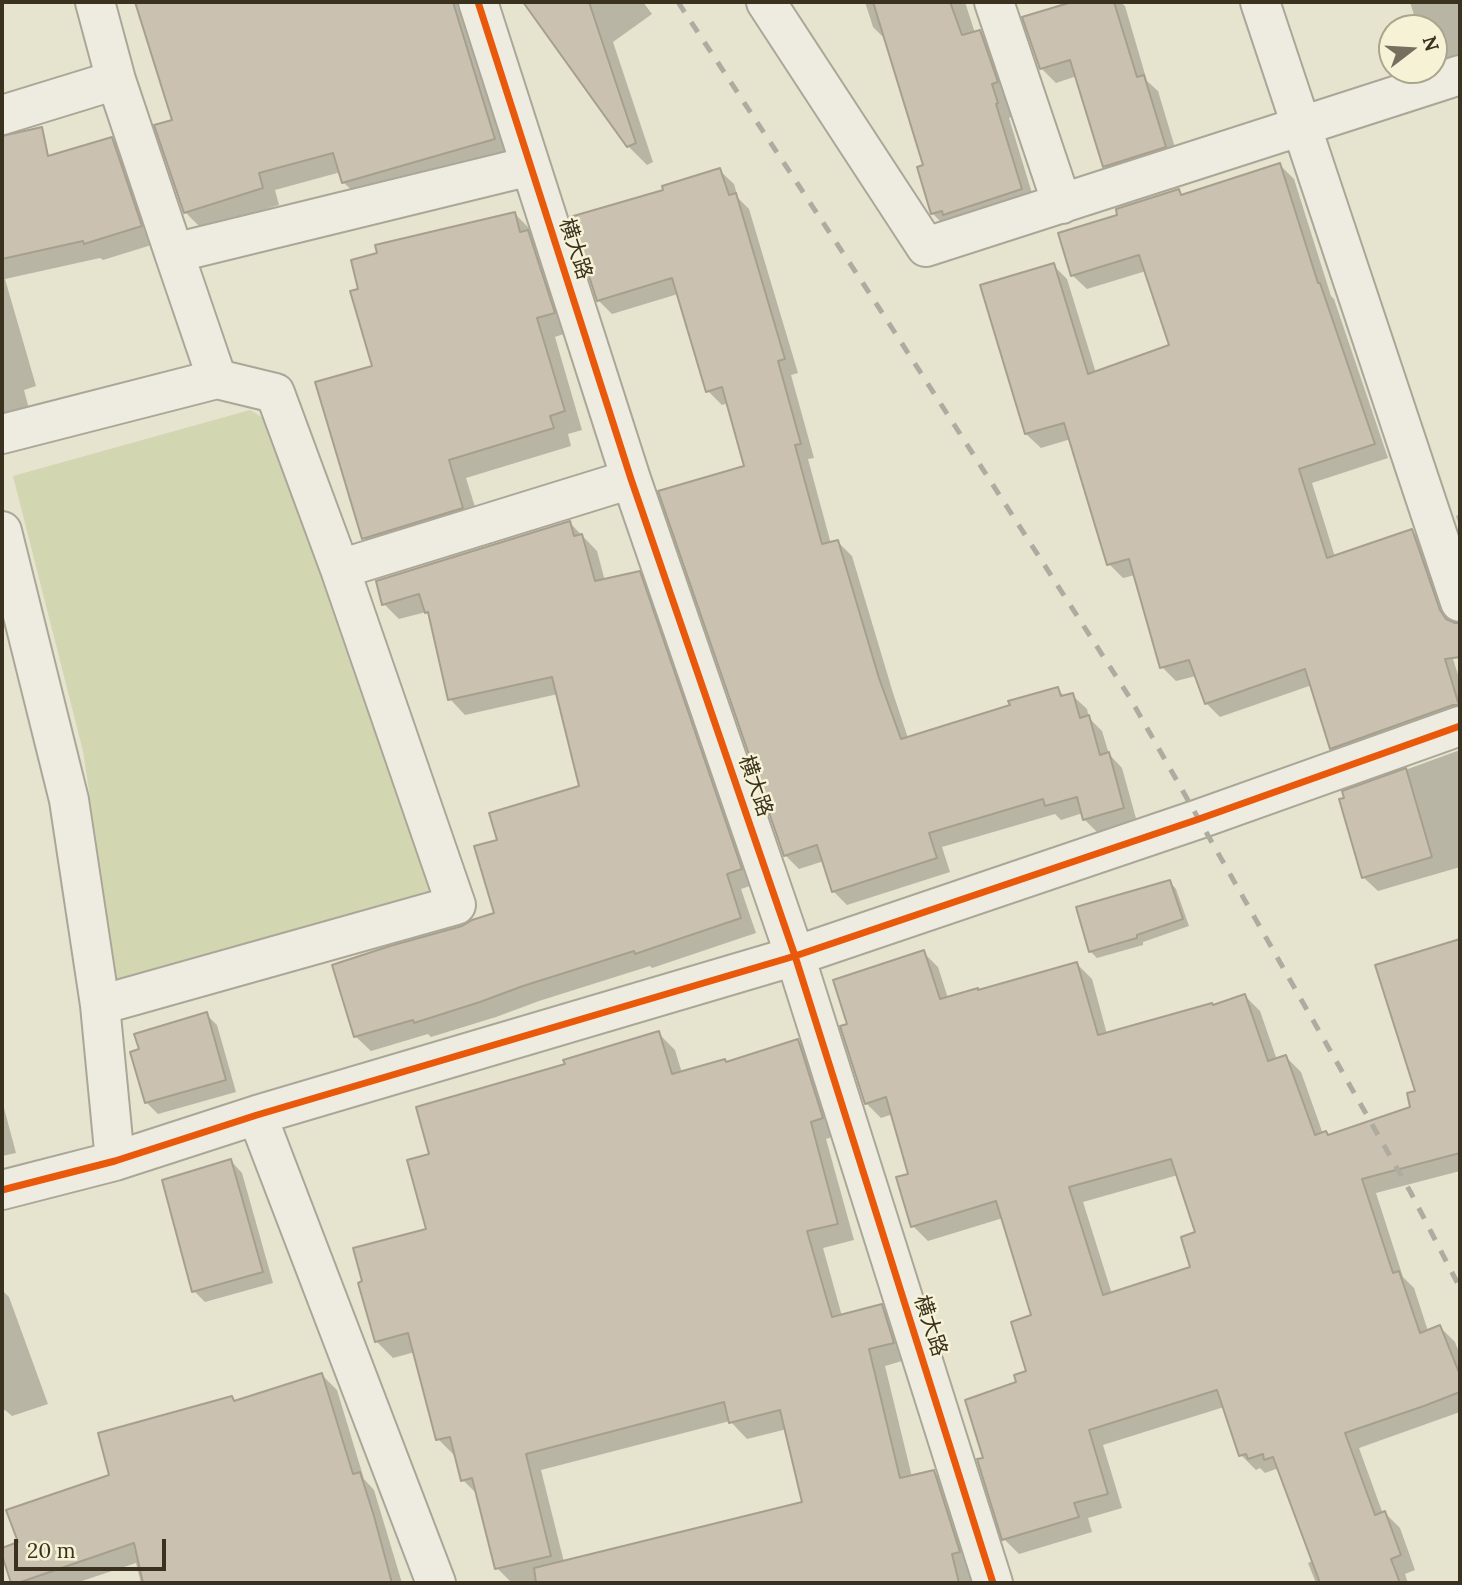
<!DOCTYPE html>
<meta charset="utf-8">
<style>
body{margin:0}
#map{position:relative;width:1462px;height:1585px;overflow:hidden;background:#e6e3cf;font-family:Lora,serif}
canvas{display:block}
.frame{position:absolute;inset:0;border:4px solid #3b311f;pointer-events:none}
.north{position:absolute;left:1378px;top:14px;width:70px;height:70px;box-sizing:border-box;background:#f6f2d6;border:2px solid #aba58d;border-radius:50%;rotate:73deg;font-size:19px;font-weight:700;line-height:28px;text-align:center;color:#3b311f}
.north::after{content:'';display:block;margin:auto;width:24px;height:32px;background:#776f5d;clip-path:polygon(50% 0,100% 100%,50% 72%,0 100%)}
.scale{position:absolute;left:14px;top:1539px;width:152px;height:32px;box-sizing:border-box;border:4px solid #3b311f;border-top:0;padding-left:9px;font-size:21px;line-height:24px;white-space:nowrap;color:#3b311f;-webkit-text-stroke:5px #f6f2d6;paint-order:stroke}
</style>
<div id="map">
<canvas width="1462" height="1585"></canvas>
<div class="frame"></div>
<div class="north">N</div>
<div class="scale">20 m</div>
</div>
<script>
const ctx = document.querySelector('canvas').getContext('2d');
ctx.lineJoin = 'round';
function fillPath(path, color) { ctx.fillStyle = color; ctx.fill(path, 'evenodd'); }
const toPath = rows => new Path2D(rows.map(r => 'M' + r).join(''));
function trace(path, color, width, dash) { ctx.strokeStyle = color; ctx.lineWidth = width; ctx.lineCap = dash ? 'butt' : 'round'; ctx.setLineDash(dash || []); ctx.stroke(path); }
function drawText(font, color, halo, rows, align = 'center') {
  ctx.font = font + ' Lora,"Noto Sans JP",serif'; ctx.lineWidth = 5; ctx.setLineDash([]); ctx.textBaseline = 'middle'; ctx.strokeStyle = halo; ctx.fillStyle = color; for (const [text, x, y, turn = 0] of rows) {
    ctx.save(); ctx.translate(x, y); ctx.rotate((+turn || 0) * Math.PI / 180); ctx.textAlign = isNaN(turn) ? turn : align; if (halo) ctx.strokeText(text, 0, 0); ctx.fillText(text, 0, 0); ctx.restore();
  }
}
fillPath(toPath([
 [250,410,265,419,433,875,430,893,118,984,83,751,13,476]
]), '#d2d7b2');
fillPath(toPath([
 [136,2,464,2,511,156,361,199,343,182,341,172,275,190,279,205,202,229,185,212,189,117,147,37],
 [525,2,643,2,652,14,613,42,653,162,647,165,628,146],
 [865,2,965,2,975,33,980,32,994,46,1011,96,1005,98,1011,117,1009,118,1035,203,947,228,933,214,919,168,925,166,887,41,873,27],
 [1078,2,1120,2,1125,6,1147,81,1158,91,1179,161,1119,180,1105,166,1077,76,1056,83,1041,68,1024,18],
 [1410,2,1460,2,1460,70,1434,65,1434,28,1418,28],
 [112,139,129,157,158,243,103,260,100,258,5,279,36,386,24,390,32,420,2,429,2,170],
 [1280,165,1294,179,1331,296,1334,299,1388,458,1312,483,1335,557,1412,531,1426,545,1441,590,1432,593,1460,681,1460,721,1345,762,1331,748,1312,685,1220,717,1206,703,1196,676,1176,681,1162,667,1135,575,1123,578,1109,564,1071,439,1041,448,1026,434,1053,265,1067,279,1096,373,1171,346,1146,271,1087,289,1072,275,1119,217,1178,191,1183,196],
 [719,170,734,184,738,198,749,209,798,373,791,375,814,458,808,459,831,544,838,542,852,556,893,693,908,738,1012,707,1057,689,1065,697,1072,695,1087,709,1089,718,1102,731,1109,754,1122,768,1137,822,1098,833,1084,819,1083,813,1061,820,1055,814,942,847,950,872,847,905,833,891,824,861,799,869,785,855,746,467,728,403,722,405,708,391,678,294,612,314,598,300,665,191],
 [514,213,533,232,572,331,555,337,582,430,568,434,571,446,466,478,481,526,383,557,364,538,374,367],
 [1460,514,1460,528,1456,516],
 [570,523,597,551,605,581,639,573,654,588,756,884,741,889,756,933,652,968,650,966,539,1001,496,1017,431,1037,428,1034,371,1051,355,1036,463,928,496,914,499,841,581,787,558,694,465,715,450,699,430,616,426,612,399,619,384,604],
 [1460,750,1460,867,1378,891,1363,877,1345,792],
 [1170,882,1176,889,1189,926,1143,942,1143,945,1097,958,1090,951],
 [1460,941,1460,1171,1376,1193,1403,1277,1414,1288,1428,1331,1440,1327,1455,1342,1460,1355,1460,1412,1359,1448,1383,1514,1385,1513,1400,1528,1415,1570,1405,1574,1408,1583,1316,1583,1308,1563,1314,1560,1281,1474,1276,1469,1265,1473,1260,1468,1256,1470,1241,1455,1224,1407,1103,1445,1122,1508,1088,1518,1092,1532,1019,1554,1004,1539,986,1459,1018,1384,1028,1372,1033,1317,1003,1218,928,1241,913,1226,910,1175,893,1114,881,1118,866,1103,849,1025,923,952,938,967,948,998,979,992,1077,964,1092,979,1107,1034,1213,1006,1245,996,1260,1011,1277,1060,1286,1057,1301,1072,1323,1134,1330,1137,1412,1108,1417,1092,1377,966],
 [1178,1175,1198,1233,1193,1269,1112,1294,1083,1202],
 [206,1014,217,1025,236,1092,158,1114,147,1103,132,1053],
 [658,1033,675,1050,682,1073,727,1064,798,1041,815,1058,839,1135,826,1139,854,1240,823,1248,842,1316,882,1306,898,1323,909,1359,885,1366,912,1477,934,1472,951,1489,981,1583,512,1583,497,1568,478,1495,463,1480,455,1456,438,1439,415,1352,393,1358,376,1341,428,1230,432,1155,567,1065],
 [730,1421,747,1439,787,1429,805,1503,634,1545,632,1544,564,1562,541,1470],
 [2,1105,4,1108,16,1153,2,1156],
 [231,1161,242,1173,273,1283,205,1302,194,1291],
 [2,1290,9,1297,48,1404,12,1416,5,1410,2,1411],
 [322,1375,337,1390,364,1479,374,1490,402,1583,141,1583,136,1563,76,1583,13,1583,2,1550,20,1544,111,1476,232,1398,236,1402]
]), '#0003');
const building = toPath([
 [135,2,453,2,495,139,342,183,333,153,259,173,263,188,184,213,154,125,172,120,135,2],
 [523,2,589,2,636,143,627,147,523,2],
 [873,2,950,2,962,35,980,30,998,82,992,84,998,103,996,104,1022,189,943,215,942,211,931,214,917,167,923,165,873,2],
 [1072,2,1114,2,1137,77,1144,75,1166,147,1103,167,1070,60,1040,69,1022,17,1072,2],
 [42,127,48,156,112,137,142,226,84,244,83,241,2,259,2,136,42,127],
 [1280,163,1318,283,1320,283,1375,444,1299,469,1327,558,1412,529,1440,610,1446,619,1455,623,1460,623,1460,657,1445,659,1459,705,1453,705,1330,749,1305,669,1205,704,1189,660,1160,668,1129,559,1107,565,1064,423,1025,434,980,285,1054,263,1088,374,1169,345,1139,255,1071,276,1058,233,1117,215,1116,209,1179,189,1181,195,1280,163],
 [720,168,729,195,736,193,785,359,778,361,801,444,795,445,822,544,838,540,879,678,901,739,1010,705,1008,701,1058,687,1061,696,1073,693,1080,718,1089,715,1100,755,1109,752,1124,808,1083,820,1077,797,1045,806,1043,799,929,833,937,858,832,892,817,845,784,856,658,491,744,466,722,387,706,392,672,278,597,301,570,217,663,190,662,186,720,168],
 [515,212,520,232,528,230,555,313,537,318,565,411,550,416,554,428,449,460,463,508,362,539,315,382,372,366,350,291,358,289,351,260,377,253,375,245,515,212],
 [570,521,574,536,582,534,595,581,640,571,742,869,727,874,741,918,635,954,634,951,523,986,480,1002,414,1023,413,1020,354,1037,332,965,390,946,462,926,472,920,494,913,474,846,497,840,489,813,579,786,552,677,448,700,428,612,425,613,419,594,382,605,376,581,570,521],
 [1406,768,1432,857,1362,878,1339,799,1344,798,1342,791,1406,768],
 [1170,880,1183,919,1137,935,1137,938,1089,952,1076,907,1170,880],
 [1460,939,1460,1153,1362,1179,1393,1273,1399,1271,1420,1333,1440,1325,1460,1375,1460,1392,1424,1406,1345,1433,1375,1515,1385,1511,1401,1555,1391,1559,1400,1583,1320,1583,1273,1457,1264,1460,1263,1454,1248,1459,1246,1454,1239,1456,1217,1390,1089,1430,1108,1494,1074,1503,1079,1517,1002,1540,977,1459,983,1458,965,1400,1016,1382,1014,1375,1026,1371,1011,1322,1031,1315,996,1201,911,1227,896,1177,908,1174,886,1097,865,1104,840,1026,847,1024,833,980,924,950,940,999,978,988,978,990,1077,962,1098,1035,1212,1003,1213,1005,1245,994,1268,1061,1286,1055,1315,1135,1326,1131,1328,1135,1410,1107,1407,1093,1415,1091,1375,965,1460,939],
 [1171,1159,1195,1232,1181,1237,1190,1267,1103,1295,1069,1187,1171,1159],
 [207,1012,226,1080,145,1103,130,1052,139,1049,134,1034,207,1012],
 [659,1031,672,1074,725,1059,726,1062,798,1039,823,1118,811,1122,838,1224,807,1231,832,1317,882,1304,894,1343,869,1349,900,1478,934,1470,960,1552,952,1554,959,1583,536,1583,534,1568,802,1502,780,1410,729,1423,724,1402,526,1454,551,1556,495,1569,472,1478,461,1481,450,1437,436,1440,408,1333,375,1342,358,1283,362,1281,353,1248,426,1229,407,1160,429,1154,416,1107,565,1064,563,1060,659,1031],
 [231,1159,263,1272,192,1292,162,1180,231,1159],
 [322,1373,353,1474,360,1472,374,1516,392,1583,143,1583,134,1543,18,1583,11,1583,2,1555,2,1548,18,1542,6,1510,109,1475,98,1433,232,1396,234,1401,322,1373]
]);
fillPath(building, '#cac1b0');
trace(building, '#a79f8e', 2);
const minor = toPath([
 [95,2,116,80],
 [478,2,631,479,795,956,993,1583],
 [766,2,926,247,1460,75],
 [994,2,1062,204],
 [1260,2,1460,602],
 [2,115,116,80,174,253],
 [2,434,217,379,174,253,530,166],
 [2,531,69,800,100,1005,115,1161],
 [340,569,631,479],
 [100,1005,456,905,340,569,275,393,217,379],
 [257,1115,436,1583],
 [2,1190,115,1161,257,1115,795,956,1199,819,1460,726]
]);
trace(minor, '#aba798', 42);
trace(minor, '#eeece1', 38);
trace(toPath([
 [678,2,872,297,1130,698,1411,1193,1460,1288]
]), '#aeaba1', 5, [12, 12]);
trace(toPath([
 [478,2,631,479,795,956,993,1583],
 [2,1190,115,1161,257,1115,795,956,1199,819,1460,726]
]), '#e8590c', 7);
drawText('21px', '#3b311f', '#f6f2d6', [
 ["横大路",575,249,72],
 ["横大路",755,786,71],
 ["横大路",930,1326,72]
]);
</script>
